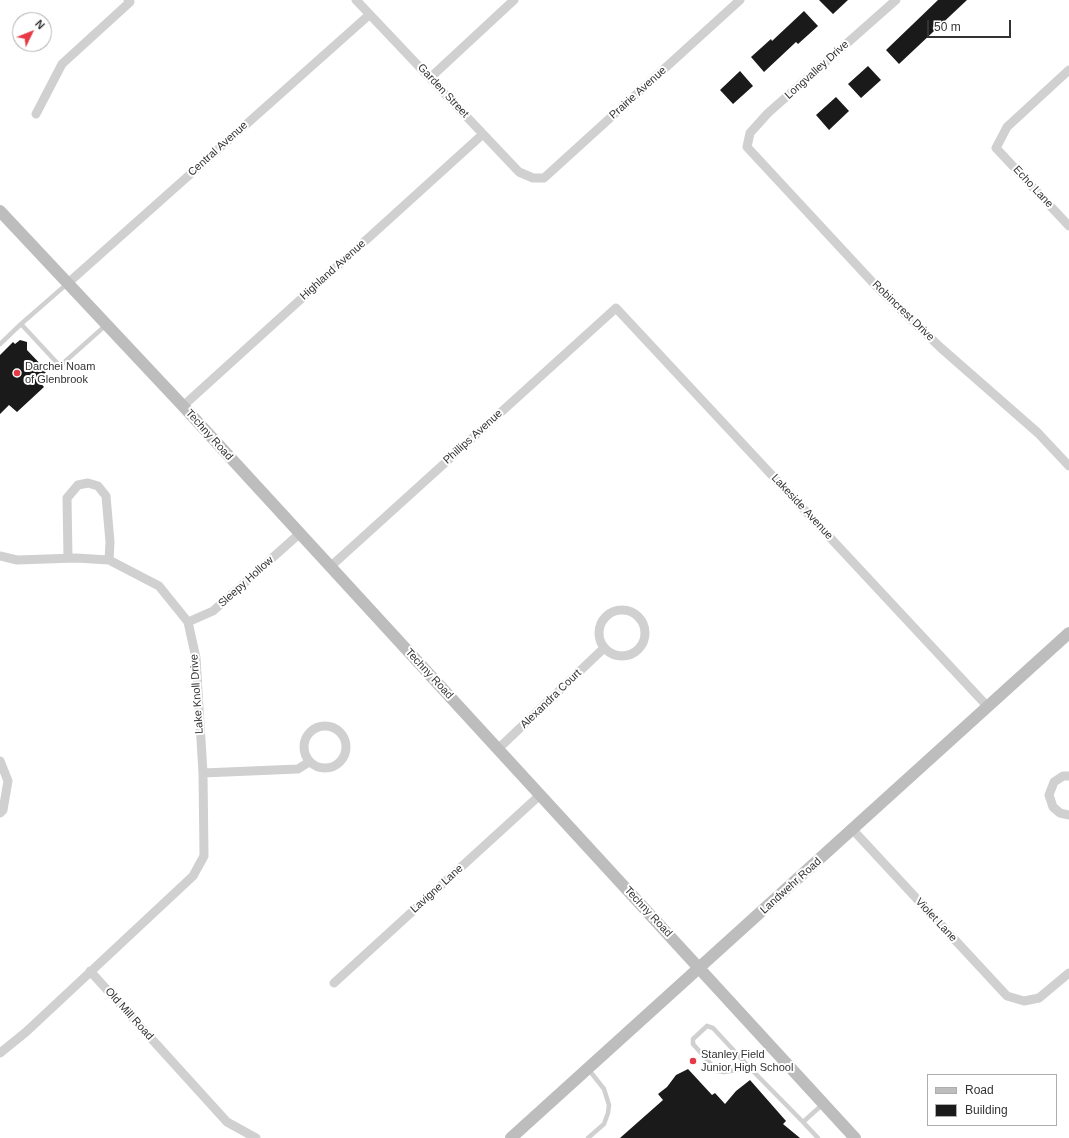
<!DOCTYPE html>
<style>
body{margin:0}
#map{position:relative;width:1069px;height:1138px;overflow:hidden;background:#fff;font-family:Helvetica,sans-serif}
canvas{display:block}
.legend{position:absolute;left:927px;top:1074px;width:130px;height:52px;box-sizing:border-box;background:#fff;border:1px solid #adadad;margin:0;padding:5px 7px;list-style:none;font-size:12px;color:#333}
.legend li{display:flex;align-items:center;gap:8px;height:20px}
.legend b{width:20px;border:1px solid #adadad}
.north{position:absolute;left:12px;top:12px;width:40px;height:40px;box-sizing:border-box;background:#fff;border:1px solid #adadad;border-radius:50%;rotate:47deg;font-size:11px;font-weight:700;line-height:16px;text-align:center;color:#333}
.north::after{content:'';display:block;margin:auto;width:14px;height:18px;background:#e63946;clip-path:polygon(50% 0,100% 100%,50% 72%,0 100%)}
.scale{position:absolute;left:927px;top:20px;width:84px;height:18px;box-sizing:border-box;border:2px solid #333;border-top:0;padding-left:5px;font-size:12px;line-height:14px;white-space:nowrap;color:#333;-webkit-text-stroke:3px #fff;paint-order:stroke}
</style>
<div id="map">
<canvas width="1069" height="1138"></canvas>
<ul class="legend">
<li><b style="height:5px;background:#bdbdbd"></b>Road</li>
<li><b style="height:11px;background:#1a1a1a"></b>Building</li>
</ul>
<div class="north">N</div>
<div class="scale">50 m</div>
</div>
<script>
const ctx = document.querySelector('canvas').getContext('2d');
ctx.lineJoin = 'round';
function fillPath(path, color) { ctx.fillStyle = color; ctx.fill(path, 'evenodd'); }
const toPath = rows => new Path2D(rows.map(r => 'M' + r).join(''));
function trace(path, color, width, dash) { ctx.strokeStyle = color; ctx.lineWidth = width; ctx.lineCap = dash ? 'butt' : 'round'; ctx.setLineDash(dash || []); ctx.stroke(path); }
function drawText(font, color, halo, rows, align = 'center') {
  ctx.font = font + ' Helvetica,sans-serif'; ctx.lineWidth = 4; ctx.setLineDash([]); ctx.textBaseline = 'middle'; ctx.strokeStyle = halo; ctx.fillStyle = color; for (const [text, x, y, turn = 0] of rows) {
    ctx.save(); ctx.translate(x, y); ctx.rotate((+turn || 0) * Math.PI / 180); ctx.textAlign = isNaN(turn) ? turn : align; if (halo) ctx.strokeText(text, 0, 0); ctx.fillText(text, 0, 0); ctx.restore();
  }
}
fillPath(toPath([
 [819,0,848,0,833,14],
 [938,0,967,0,899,64,886,50],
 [804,11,818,26,798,44,796,42,764,72,751,57,771,39,772,41],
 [868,66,881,80,861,98,848,84],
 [740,71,753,86,733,104,720,90],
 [836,97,849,111,829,130,816,115],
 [20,340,27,342,27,350,45,369,46,372,38,380,44,387,17,412,9,405,0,414,0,355,13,342,15,344],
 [688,1069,712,1095,715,1093,725,1104,736,1091,750,1080,786,1121,783,1124,800,1138,620,1138,663,1100,658,1094,667,1087,676,1075]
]), '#1a1a1a');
trace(toPath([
 [68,283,21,324,60,366,106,325],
 [0,344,21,324],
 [707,1026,713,1028,750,1068,724,1072,717,1071,693,1044,693,1039,707,1026],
 [750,1068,803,1122,822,1105],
 [803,1122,818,1138],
 [588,1138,604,1124,608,1113,609,1105,604,1089,589,1070]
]), '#d0d0d0', 4.5);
trace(toPath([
 [356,0,519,172,533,178,544,178,740,0],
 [896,0,768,113,750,133,747,147,876,286,941,348,1038,433,1069,466],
 [1069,70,1007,127,996,148,1069,226],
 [431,77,514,0],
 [36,114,62,64,130,2,128,0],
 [68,283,369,15],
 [183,406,483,134],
 [0,556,17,560,76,558,109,560,159,586,188,622,196,658,203,773,204,856,193,876,26,1032,0,1053],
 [68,558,67,498,78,485,88,483,98,486,106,496,110,542,109,560],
 [330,567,616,308,988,707],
 '599 633a23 23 0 1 1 46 0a23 23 0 1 1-46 0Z',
 [188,622,213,611,299,534],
 '304 747a21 21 0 1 1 42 0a21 21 0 1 1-42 0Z',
 [498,749,604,648],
 [0,761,8,781,3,810,0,813],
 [203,773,298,769,309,762],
 [1069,776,1063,776,1054,782,1049,795,1053,807,1060,813,1069,815],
 [853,830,1007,996,1024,1001,1039,998,1069,973],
 [90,971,227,1122,256,1138],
 [334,983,540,795]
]), '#d0d0d0', 9);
trace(toPath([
 [0,211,183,406,855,1138],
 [511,1138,1069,633]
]), '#bdbdbd', 12);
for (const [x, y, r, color] of [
 [17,373,4,"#e63946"],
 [693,1061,4,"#e63946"]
]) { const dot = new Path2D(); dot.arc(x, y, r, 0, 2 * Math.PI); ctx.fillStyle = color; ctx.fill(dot); trace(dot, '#fff', 1.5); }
drawText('11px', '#333', '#fff', [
 ["Longvalley Drive",817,70,-42],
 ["Garden Street",443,91,47],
 ["Prairie Avenue",638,93,-42],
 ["Central Avenue",218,149,-42],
 ["Echo Lane",1033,187,47],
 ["Highland Avenue",333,270,-42],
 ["Robincrest Drive",903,311,44],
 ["Techny Road",209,435,48],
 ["Phillips Avenue",473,437,-42],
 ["Lakeside Avenue",802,507,47],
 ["Sleepy Hollow",246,582,-42],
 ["Techny Road",429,674,47],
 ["Lake Knoll Drive",197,694,-94],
 ["Alexandra Court",551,699,-44],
 ["Landwehr Road",791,886,-42],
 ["Lavigne Lane",437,889,-42],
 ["Techny Road",648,912,47],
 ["Violet Lane",936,920,47],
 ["Old Mill Road",129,1014,48]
]);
drawText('11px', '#333', '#fff', [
 ["Darchei Noam",25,367],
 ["of Glenbrook",25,380],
 ["Stanley Field",701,1055],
 ["Junior High School",701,1068]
], 'left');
</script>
